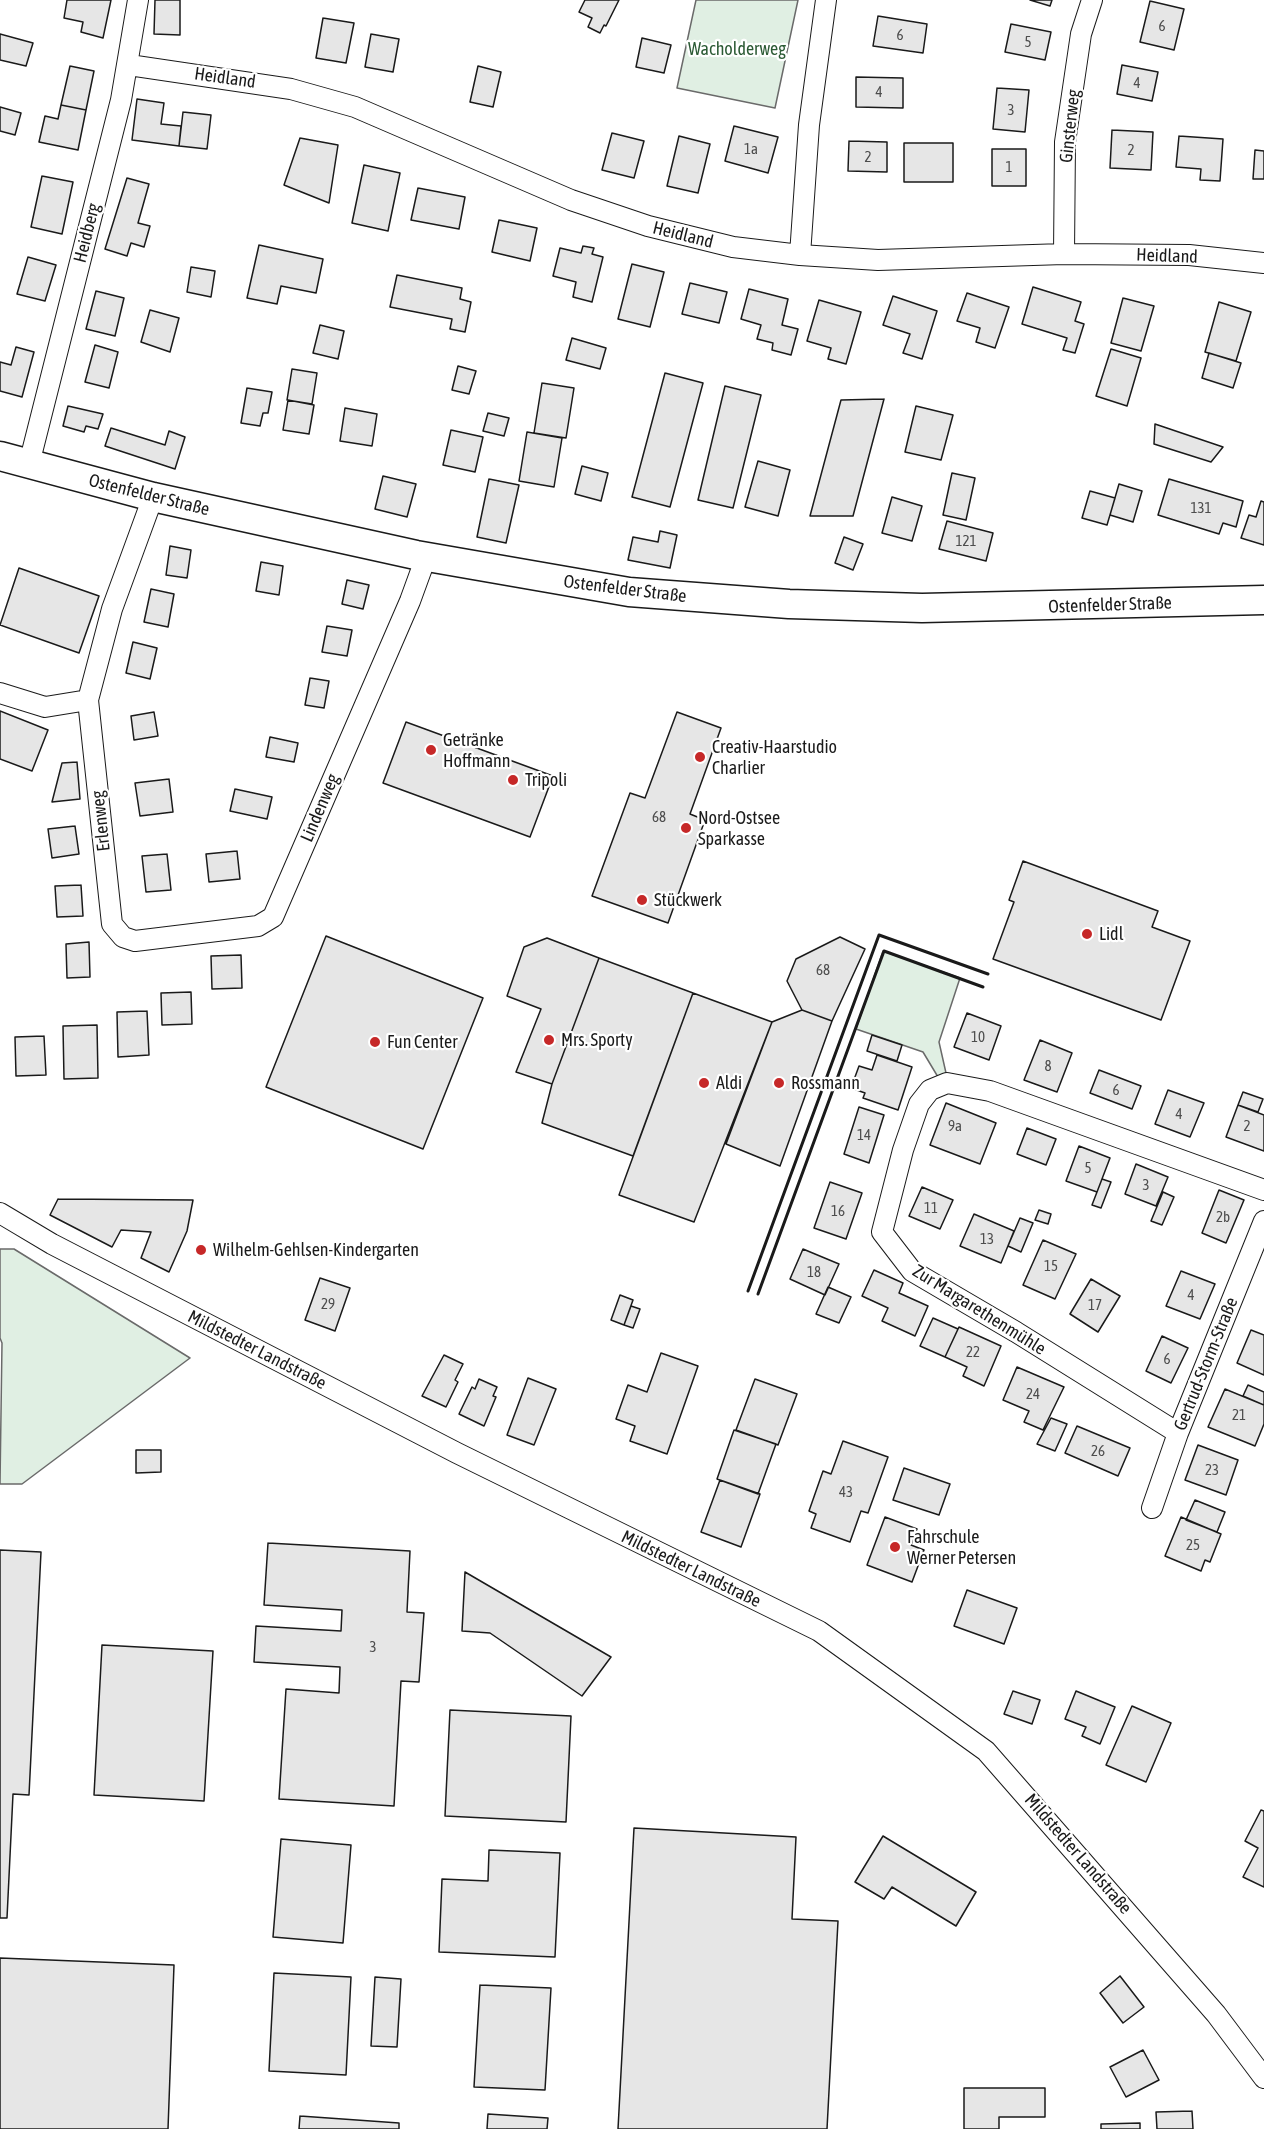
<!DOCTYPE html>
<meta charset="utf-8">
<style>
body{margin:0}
canvas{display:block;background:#fff}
</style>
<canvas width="1264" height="2129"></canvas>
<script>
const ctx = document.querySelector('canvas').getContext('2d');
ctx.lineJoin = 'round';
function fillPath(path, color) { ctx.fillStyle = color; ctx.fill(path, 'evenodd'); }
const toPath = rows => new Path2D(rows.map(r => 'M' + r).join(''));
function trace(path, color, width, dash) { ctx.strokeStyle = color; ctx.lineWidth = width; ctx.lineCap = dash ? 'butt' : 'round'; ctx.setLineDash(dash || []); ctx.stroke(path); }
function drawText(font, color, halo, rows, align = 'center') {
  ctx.font = font + ' "Asap Condensed",sans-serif'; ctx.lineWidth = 4.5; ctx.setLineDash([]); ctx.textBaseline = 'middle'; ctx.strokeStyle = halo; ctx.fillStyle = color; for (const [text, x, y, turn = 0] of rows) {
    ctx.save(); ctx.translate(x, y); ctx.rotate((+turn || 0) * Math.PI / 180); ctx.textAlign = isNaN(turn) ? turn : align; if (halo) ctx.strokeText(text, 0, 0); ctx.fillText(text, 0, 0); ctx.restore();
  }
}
const green = toPath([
 [696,0,798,0,775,108,677,88,696,0],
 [883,951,960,978,939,1042,946,1073,938,1077,923,1052,856,1029,883,951],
 [0,1249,14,1249,190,1358,22,1484,0,1484,2,1343,0,1338,0,1249]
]);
fillPath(green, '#e0efe3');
trace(green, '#6a6a6a', 1.5);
const building = toPath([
 [67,0,111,0,103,38,81,32,83,22,64,18,67,0],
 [155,0,180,0,180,35,154,34,155,0],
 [585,0,619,0,606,26,604,25,600,33,588,27,592,18,579,12,585,0],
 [1030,0,1052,0,1050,6,1030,0],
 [1150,1,1184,9,1174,50,1140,42,1150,1],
 [878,16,927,24,923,53,873,46,878,16],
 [323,18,354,23,346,63,316,58,323,18],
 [1011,24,1051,32,1045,60,1005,52,1011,24],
 [0,34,33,43,26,66,0,60,0,34],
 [371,34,399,39,393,72,365,67,371,34],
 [642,38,671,45,664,73,636,67,642,38],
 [1122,65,1158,72,1152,101,1117,94,1122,65],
 [70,66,94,71,86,110,61,105,70,66],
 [478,66,501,72,493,107,470,102,478,66],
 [856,77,903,78,903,108,856,107,856,77],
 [997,88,1029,90,1025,132,993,129,997,88],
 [137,99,164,103,161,124,181,126,179,146,132,140,137,99],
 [61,105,86,110,78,150,39,142,45,116,58,119,61,105],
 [0,107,21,113,15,135,0,131,0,107],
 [183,112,211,115,207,149,179,146,183,112],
 [734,126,778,137,768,173,725,161,734,126],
 [1112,130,1153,132,1151,170,1110,168,1112,130],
 [612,133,644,141,634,178,602,170,612,133],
 [679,136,710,144,698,193,667,186,679,136],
 [1179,136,1223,139,1220,181,1200,180,1201,169,1176,167,1179,136],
 [300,138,338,145,329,203,284,185,300,138],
 [849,141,887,142,887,172,848,171,849,141],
 [904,143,953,143,953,182,904,182,904,143],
 [992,149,1026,149,1026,186,992,186,992,149],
 [1255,150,1264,151,1264,179,1253,179,1255,150],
 [364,165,400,173,388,231,352,223,364,165],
 [42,176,73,182,62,234,31,227,42,176],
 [127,178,149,184,138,223,150,226,144,247,131,243,127,256,105,249,127,178],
 [418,188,465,197,459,229,411,220,418,188],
 [499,220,537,228,530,261,492,252,499,220],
 [259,245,323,259,316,293,281,286,277,304,247,298,259,245],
 [583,246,594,248,592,254,603,257,592,302,573,297,576,282,553,276,560,248,581,253,583,246],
 [28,257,56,265,45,301,17,294,28,257],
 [632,264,664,272,650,327,618,319,632,264],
 [191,267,215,271,211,297,187,292,191,267],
 [397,275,462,288,460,299,471,302,465,332,450,329,452,319,390,307,397,275],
 [690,283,727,292,719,323,682,314,690,283],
 [1033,287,1081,302,1075,321,1084,324,1075,353,1063,350,1067,338,1022,324,1033,287],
 [749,289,788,299,782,325,798,329,791,355,772,350,773,343,757,339,761,325,741,319,749,289],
 [96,291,124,298,115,336,86,329,96,291],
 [967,293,1009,307,995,348,976,342,980,328,957,321,967,293],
 [893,296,937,311,922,359,903,353,910,334,883,325,893,296],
 [1123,298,1154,306,1141,351,1111,343,1123,298],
 [819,300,861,312,846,364,828,359,831,348,807,341,819,300],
 [1219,302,1251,312,1236,361,1205,352,1219,302],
 [150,310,179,318,170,352,141,342,150,310],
 [320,325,344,331,338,359,313,353,320,325],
 [572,338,606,348,600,369,566,360,572,338],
 [95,345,118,352,109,388,85,382,95,345],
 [16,347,34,352,22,397,0,391,0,362,11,365,16,347],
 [1111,349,1141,358,1127,406,1096,396,1111,349],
 [1209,353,1241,363,1233,388,1202,378,1209,353],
 [458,366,476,371,469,394,452,390,458,366],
 [292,369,317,373,312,404,287,400,292,369],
 [665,373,703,383,670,507,632,497,665,373],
 [542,383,574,388,566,438,534,433,542,383],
 [725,386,761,395,733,508,698,500,725,386],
 [247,388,272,392,268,413,263,413,260,426,241,423,247,388],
 [884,399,853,516,810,516,841,400,884,399],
 [288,400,314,405,309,434,283,430,288,400],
 [68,406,103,414,98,429,86,426,84,432,63,426,68,406],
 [916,406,953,415,941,460,905,452,916,406],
 [345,408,377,414,372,446,340,441,345,408],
 [488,413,509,418,504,436,483,431,488,413],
 [1155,424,1223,447,1211,462,1154,444,1155,424],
 [111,428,165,445,169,431,185,437,175,469,105,446,111,428],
 [451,430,483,437,475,472,443,465,451,430],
 [527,432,562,438,554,487,519,481,527,432],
 [758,461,790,470,778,516,745,507,758,461],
 [582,466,608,473,601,501,575,494,582,466],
 [952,473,975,478,966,520,943,515,952,473],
 [383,476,416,484,407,517,375,509,383,476],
 [489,479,519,485,506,543,477,537,489,479],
 [1169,479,1243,501,1236,527,1223,523,1219,534,1158,515,1169,479],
 [1119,484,1142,491,1133,522,1110,515,1119,484],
 [1090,491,1115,498,1107,525,1082,518,1090,491],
 [892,497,922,506,912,541,882,533,892,497],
 [1261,501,1264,502,1264,545,1241,538,1249,515,1256,517,1261,501],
 [947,521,993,533,986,561,939,549,947,521],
 [660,531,677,535,670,568,628,560,633,537,658,542,660,531],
 [844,537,863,544,853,570,835,563,844,537],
 [170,546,191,550,187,578,166,575,170,546],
 [261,562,283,566,279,595,256,591,261,562],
 [19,568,99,596,79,653,0,625,19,568],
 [347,580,369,585,363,609,342,604,347,580],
 [151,589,174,594,168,627,144,622,151,589],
 [327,626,352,630,347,656,322,652,327,626],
 [133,642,157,648,150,679,126,673,133,642],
 [310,678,329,681,324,708,305,705,310,678],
 [0,711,48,730,32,771,0,759,0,711],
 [154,712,158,736,134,740,131,716,154,712],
 [677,712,721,728,690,814,705,820,668,923,592,896,630,793,645,798,677,712],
 [406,722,553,776,530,837,383,783,406,722],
 [270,737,298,743,294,762,266,757,270,737],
 [77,762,80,799,52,802,62,763,77,762],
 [169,779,173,812,140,816,135,783,169,779],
 [235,789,272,797,267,819,230,811,235,789],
 [75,826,79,854,52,858,48,829,75,826],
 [237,851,240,879,209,882,206,854,237,851],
 [167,854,171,890,146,892,142,856,167,854],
 [1023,861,1158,911,1152,927,1190,941,1161,1020,993,959,1014,902,1009,900,1023,861],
 [81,885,83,916,57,917,55,886,81,885],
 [326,936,483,998,423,1149,266,1087,326,936],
 [840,937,865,949,832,1021,802,1010,787,981,796,959,840,937],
 [547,938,599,958,552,1084,516,1072,541,1009,507,996,524,947,547,938],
 [89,942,90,977,67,978,66,944,89,942],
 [241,955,242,988,212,989,211,956,241,955],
 [599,958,693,993,633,1156,542,1123,552,1084,599,958],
 [191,992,192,1024,162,1025,161,993,191,992],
 [693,993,772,1022,694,1222,619,1195,693,993],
 [802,1010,832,1021,780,1166,726,1144,772,1022,802,1010],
 [147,1011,149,1055,118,1057,117,1012,147,1011],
 [967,1013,1001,1026,989,1060,954,1047,967,1013],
 [97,1025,98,1078,64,1079,63,1026,97,1025],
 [872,1035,902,1045,897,1061,867,1051,872,1035],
 [44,1036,46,1075,16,1076,15,1037,44,1036],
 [1040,1040,1072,1053,1057,1092,1024,1080,1040,1040],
 [877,1055,912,1067,898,1110,863,1098,865,1093,851,1088,859,1066,872,1070,877,1055],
 [1099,1070,1141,1086,1132,1109,1090,1093,1099,1070],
 [1168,1090,1204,1103,1190,1137,1155,1124,1168,1090],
 [1243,1092,1263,1099,1258,1112,1238,1105,1243,1092],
 [946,1103,996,1123,980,1164,930,1145,946,1103],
 [1238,1105,1264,1115,1264,1151,1226,1137,1238,1105],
 [859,1107,884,1115,869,1163,844,1154,859,1107],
 [1027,1128,1056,1139,1046,1165,1017,1154,1027,1128],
 [1079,1146,1110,1158,1097,1192,1066,1181,1079,1146],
 [1136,1164,1168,1177,1156,1206,1125,1194,1136,1164],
 [1102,1179,1111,1182,1101,1208,1092,1205,1102,1179],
 [830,1182,862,1193,846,1239,814,1228,830,1182],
 [922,1187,953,1200,940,1229,909,1216,922,1187],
 [1219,1190,1244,1200,1226,1243,1202,1233,1219,1190],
 [1163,1192,1174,1197,1162,1225,1151,1221,1163,1192],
 [58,1199,193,1200,187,1231,169,1272,141,1258,151,1232,121,1230,112,1247,50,1215,58,1199],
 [1039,1210,1051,1214,1048,1224,1035,1220,1039,1210],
 [974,1214,1014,1231,1001,1263,960,1246,974,1214],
 [1020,1218,1033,1223,1021,1252,1008,1246,1020,1218],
 [1043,1240,1076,1254,1055,1299,1023,1285,1043,1240],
 [803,1249,839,1264,825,1295,790,1279,803,1249],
 [874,1270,903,1283,899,1293,928,1306,915,1336,882,1321,888,1308,862,1296,874,1270],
 [1181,1271,1215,1284,1200,1319,1166,1306,1181,1271],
 [320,1278,350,1288,335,1331,305,1320,320,1278],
 [1091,1279,1120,1296,1098,1332,1070,1314,1091,1279],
 [828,1287,851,1297,839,1323,816,1314,828,1287],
 [620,1295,633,1300,624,1325,611,1320,620,1295],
 [631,1306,640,1309,633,1328,624,1325,631,1306],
 [933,1318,958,1329,945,1357,920,1346,933,1318],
 [959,1327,1001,1346,984,1386,963,1376,967,1367,945,1357,959,1327],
 [1251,1330,1264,1335,1264,1375,1237,1363,1251,1330],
 [1162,1336,1188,1348,1171,1383,1146,1371,1162,1336],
 [661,1353,698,1366,667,1454,630,1441,635,1426,616,1419,628,1385,647,1392,661,1353],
 [444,1355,463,1364,455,1380,458,1382,446,1407,422,1396,444,1355],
 [1017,1367,1064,1387,1043,1430,1024,1422,1029,1411,1003,1400,1017,1367],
 [528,1378,556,1389,534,1445,507,1435,528,1378],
 [479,1379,497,1387,493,1396,496,1397,484,1426,459,1414,472,1387,475,1389,479,1379],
 [755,1379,797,1394,778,1445,736,1430,755,1379],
 [1248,1385,1264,1392,1264,1405,1243,1396,1248,1385],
 [1225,1389,1264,1405,1264,1424,1255,1446,1208,1427,1225,1389],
 [1051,1418,1067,1424,1055,1451,1037,1444,1051,1418],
 [1077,1426,1130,1448,1118,1476,1065,1453,1077,1426],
 [734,1430,776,1444,758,1494,717,1479,734,1430],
 [843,1441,888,1457,868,1513,861,1511,850,1542,811,1528,816,1514,809,1511,823,1471,831,1474,843,1441],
 [1198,1445,1238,1460,1226,1495,1185,1480,1198,1445],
 [136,1450,161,1450,161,1472,136,1473,136,1450],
 [904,1468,950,1484,939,1515,893,1500,904,1468],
 [720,1480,760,1494,741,1547,701,1532,720,1480],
 [1195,1500,1225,1512,1217,1532,1186,1520,1195,1500],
 [885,1517,917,1529,911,1545,924,1550,912,1582,867,1565,885,1517],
 [1181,1517,1221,1534,1210,1562,1205,1560,1201,1571,1165,1556,1181,1517],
 [268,1543,410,1551,407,1612,424,1613,419,1682,401,1681,394,1806,279,1799,286,1689,339,1693,340,1667,254,1662,256,1626,341,1631,342,1610,264,1605,268,1543],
 [0,1550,41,1552,29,1795,13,1794,7,1918,0,1918,0,1550],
 [465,1572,611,1657,582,1696,490,1633,462,1631,465,1572],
 [967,1590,1017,1608,1004,1644,954,1626,967,1590],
 [102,1645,213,1651,204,1801,94,1795,102,1645],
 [1013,1691,1040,1700,1032,1724,1004,1714,1013,1691],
 [1076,1691,1115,1707,1100,1744,1082,1736,1086,1727,1065,1719,1076,1691],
 [1132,1706,1171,1723,1146,1782,1106,1765,1132,1706],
 [450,1710,571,1716,566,1822,445,1816,450,1710],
 [1261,1810,1264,1811,1264,1887,1243,1877,1258,1848,1245,1841,1261,1810],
 [634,1828,796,1837,792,1919,838,1921,827,2129,618,2129,634,1828],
 [883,1836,976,1892,956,1926,892,1887,884,1899,855,1882,883,1836],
 [281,1839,351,1845,343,1943,273,1937,281,1839],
 [489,1850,560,1853,555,1957,439,1952,442,1879,488,1881,489,1850],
 [0,1958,174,1965,168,2129,0,2129,0,1958],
 [274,1973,351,1977,346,2075,269,2071,274,1973],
 [1120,1976,1144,2007,1123,2023,1100,1993,1120,1976],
 [375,1977,401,1979,397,2047,371,2046,375,1977],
 [480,1985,551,1988,545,2090,474,2087,480,1985],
 [1143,2050,1159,2080,1126,2097,1110,2067,1143,2050],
 [964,2088,1045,2088,1045,2117,999,2117,999,2129,964,2129,964,2088],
 [1192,2111,1193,2129,1157,2129,1156,2112,1192,2111],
 [488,2114,548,2118,547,2129,487,2129,488,2114],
 [300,2116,399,2123,399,2129,299,2129,300,2116],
 [1140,2123,1140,2129,1101,2129,1101,2124,1140,2123]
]);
fillPath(building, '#e6e6e6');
trace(building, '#1a1a1a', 1.5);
const street = toPath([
 [129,65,291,89,355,107,571,200,648,226,733,247,800,255,878,260,1064,254,1189,255,1264,263],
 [1064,254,1065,142,1081,34,1092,0],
 [800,255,809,125,826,0],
 [29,464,121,100,138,0],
 [153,497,112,609,88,700,112,924,123,937,135,941,258,926,273,917,410,601,426,557],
 [0,693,45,707,88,700],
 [0,1213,52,1244,457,1453,819,1631,986,1751,1216,2014,1264,2078],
 [1178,1433,1016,1332,912,1271,882,1232,903,1150,919,1104,930,1090,947,1083,990,1091,1264,1190],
 [1152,1508,1178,1433,1264,1221]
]);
const secondary = toPath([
 [0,456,153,497,416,555,629,592,789,604,922,608,1264,600]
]);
trace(street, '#1a1a1a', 22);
trace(secondary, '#1a1a1a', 31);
trace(street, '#fff', 20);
trace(secondary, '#fff', 28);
trace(toPath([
 [748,1291,879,935,988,974],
 [758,1294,884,951,983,987]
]), '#1a1a1a', 3);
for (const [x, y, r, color] of [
 [431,750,6,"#c62828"],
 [700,757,6,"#c62828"],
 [513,780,6,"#c62828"],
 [686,828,6,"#c62828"],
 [642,900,6,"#c62828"],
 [1087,934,6,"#c62828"],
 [549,1040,6,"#c62828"],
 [375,1042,6,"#c62828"],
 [704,1083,6,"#c62828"],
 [779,1083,6,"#c62828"],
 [201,1250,6,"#c62828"],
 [895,1547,6,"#c62828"]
]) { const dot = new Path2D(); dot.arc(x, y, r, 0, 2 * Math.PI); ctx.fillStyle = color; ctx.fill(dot); trace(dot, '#fff', 2); }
drawText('15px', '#4d4d4d', null, [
 ["6",1162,26],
 ["6",900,35],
 ["5",1028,42],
 ["4",1137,83],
 ["4",879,92],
 ["3",1011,110],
 ["1a",751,149],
 ["2",1131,150],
 ["2",868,157],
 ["1",1009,167],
 ["131",1201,508],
 ["121",966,541],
 ["68",659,817],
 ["68",823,970],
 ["10",978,1037],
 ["8",1048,1066],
 ["6",1116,1090],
 ["4",1179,1114],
 ["9a",955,1126],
 ["2",1247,1126],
 ["14",864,1135],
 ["5",1088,1168],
 ["3",1146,1185],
 ["11",931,1208],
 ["16",838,1211],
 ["2b",1223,1217],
 ["13",987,1239],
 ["15",1051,1266],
 ["18",814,1272],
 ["4",1191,1295],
 ["29",328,1304],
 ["17",1095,1305],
 ["22",973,1352],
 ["6",1167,1359],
 ["24",1033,1394],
 ["21",1239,1415],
 ["26",1098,1451],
 ["23",1212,1470],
 ["43",846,1492],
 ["25",1193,1545],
 ["3",373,1647]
]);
drawText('18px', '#2b5a34', '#fff', [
 ["Wacholderweg",737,49]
]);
drawText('18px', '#1a1a1a', '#fff', [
 ["Heidland",225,78,8],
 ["Ginsterweg",1070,126,-84],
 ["Heidberg",87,233,-76],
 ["Heidland",683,235,14],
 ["Heidland",1167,256,2],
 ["Ostenfelder Straße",149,495,14],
 ["Ostenfelder Straße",625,589,7],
 ["Ostenfelder Straße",1110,605,-2],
 ["Lindenweg",320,808,-67],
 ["Erlenweg",101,821,-96],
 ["Zur Margarethenmühle",979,1310,32],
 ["Mildstedter Landstraße",257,1350,27],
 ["Gertrud-Storm-Straße",1206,1364,-68],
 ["Mildstedter Landstraße",691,1569,26],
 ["Mildstedter Landstraße",1078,1854,49]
]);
drawText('18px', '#1a1a1a', '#fff', [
 ["Getränke",443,740],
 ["Hoffmann",443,761],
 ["Creativ-Haarstudio",712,747],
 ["Charlier",712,768],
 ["Tripoli",525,780],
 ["Nord-Ostsee",698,818],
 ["Sparkasse",698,839],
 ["Stückwerk",654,900],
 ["Lidl",1099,934],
 ["Mrs. Sporty",561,1040],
 ["Fun Center",387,1042],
 ["Aldi",716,1083],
 ["Rossmann",791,1083],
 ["Wilhelm-Gehlsen-Kindergarten",213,1250],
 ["Fahrschule",907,1537],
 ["Werner Petersen",907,1558]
], 'left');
</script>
